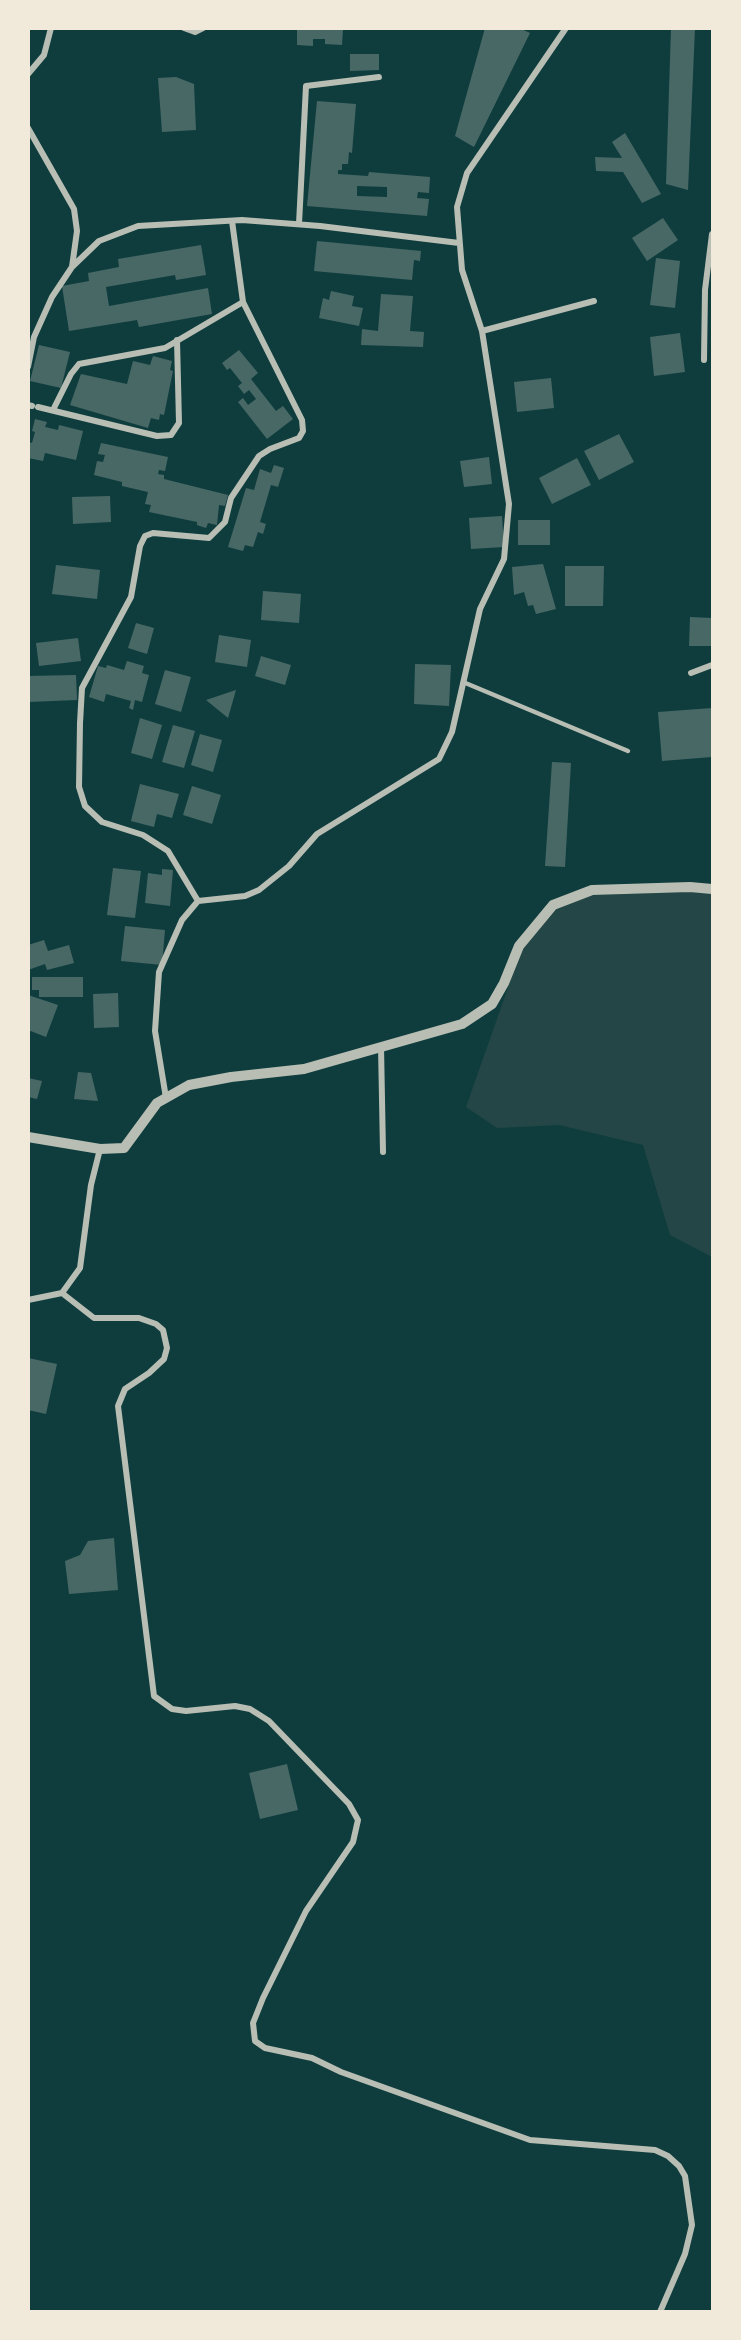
<!DOCTYPE html>
<style>
body{margin:0}
#map{position:relative;width:741px;height:2340px;overflow:hidden;background:#0f3d3e;font-family:Figtree,sans-serif}
canvas{display:block}
.frame{position:absolute;inset:0;border:30px solid #f1e9da;pointer-events:none}
</style>
<div id="map">
<canvas width="741" height="2340"></canvas>
<div class="frame"></div>
</div>
<script>
const ctx = document.querySelector('canvas').getContext('2d');
ctx.lineJoin = 'round';
function fillPath(path, color) { ctx.fillStyle = color; ctx.fill(path, 'evenodd'); }
const toPath = rows => new Path2D(rows.map(r => 'M' + r).join(''));
function trace(path, color, width, dash) { ctx.strokeStyle = color; ctx.lineWidth = width; ctx.lineCap = dash ? 'butt' : 'round'; ctx.setLineDash(dash || []); ctx.stroke(path); }
fillPath(toPath([
 [688,892,712,893,712,1257,670,1235,643,1145,559,1125,497,1128,466,1107,523,945,551,901,595,895]
]), '#244646');
fillPath(toPath([
 [297,28,343,29,342,45,325,44,325,39,313,39,313,46,297,45],
 [485,28,519,28,530,33,474,147,455,136],
 [671,28,695,28,688,190,666,184],
 [350,54,379,54,379,70,350,71],
 [176,77,194,84,196,130,162,132,158,78],
 [317,101,356,104,352,153,349,152,348,164,342,164,342,170,338,170,338,174,368,176,369,172,430,177,429,193,418,192,417,198,429,199,427,216,307,206],
 [357,186,387,187,387,197,357,196],
 [625,133,661,194,642,203,623,172,596,171,595,157,622,158,612,142],
 [663,218,678,240,647,261,632,238],
 [317,241,421,251,420,261,414,260,412,280,314,271],
 [201,245,206,275,176,280,175,275,106,287,109,306,208,288,212,314,139,327,137,320,69,331,62,286,89,281,88,273,119,267,118,259],
 [656,258,680,261,675,308,650,305],
 [331,291,354,296,352,306,363,308,359,326,319,318,323,298,329,300],
 [381,294,413,296,410,331,424,332,423,347,361,345,362,329,378,331],
 [680,333,685,372,654,376,650,337],
 [39,345,70,352,61,388,30,381],
 [239,350,258,373,251,379,276,411,283,406,293,419,267,439,238,402,243,398,248,405,256,399,249,390,244,394,238,386,242,383,230,368,227,370,222,363],
 [153,356,172,361,170,370,173,371,164,415,160,414,159,420,151,418,148,428,70,405,81,374,127,384,133,361,150,365],
 [551,378,554,408,517,412,514,382],
 [35,419,47,422,45,427,58,430,59,425,83,431,76,460,45,453,43,461,28,458,29,442,32,443,35,432,32,431],
 [619,434,634,462,599,480,584,451],
 [101,443,168,457,165,471,159,470,158,474,164,475,164,479,228,495,225,506,219,505,217,525,208,523,206,528,197,525,197,522,149,512,151,505,145,504,148,492,122,486,122,482,94,475,97,461,103,462,105,455,98,454],
 [489,457,492,484,464,487,460,461],
 [577,458,591,485,552,504,539,478],
 [274,465,284,468,278,487,271,485,260,522,266,524,263,534,258,532,253,547,245,545,243,551,228,547,246,488,254,490,260,469,271,473],
 [110,496,111,522,73,524,72,497],
 [502,516,504,547,471,549,469,518],
 [518,520,550,520,550,545,518,545],
 [543,564,556,609,536,614,533,605,528,606,524,592,514,595,512,567],
 [56,565,100,570,97,599,52,594],
 [565,566,604,566,603,606,565,606],
 [263,591,301,594,299,623,261,620],
 [690,617,712,618,712,646,689,646],
 [136,623,154,628,147,654,128,648],
 [219,635,251,640,247,667,215,662],
 [78,638,81,661,39,666,36,643],
 [261,656,291,665,285,685,255,676],
 [127,661,144,666,142,673,149,675,142,702,135,700,133,710,129,708,131,701,106,694,104,702,89,697,98,666,106,668,107,665,124,670],
 [415,664,451,665,449,706,414,704],
 [165,670,191,677,181,712,155,704],
 [76,675,77,700,28,702,28,676],
 [236,690,228,718,206,700],
 [712,708,712,757,662,761,658,712],
 [140,718,162,725,152,759,131,753],
 [173,725,195,731,184,768,162,762],
 [200,734,222,740,213,772,191,765],
 [552,762,571,763,565,867,545,866],
 [140,784,179,794,172,818,157,814,154,827,131,821],
 [192,786,221,795,212,824,183,815],
 [113,868,141,871,135,918,107,915],
 [162,869,173,870,170,906,145,903,148,873,162,875],
 [125,926,165,930,162,965,121,961],
 [44,940,48,951,69,945,74,963,47,970,45,964,28,970,28,945],
 [32,977,83,977,83,997,39,997,39,990,32,990],
 [118,993,119,1027,94,1028,93,994],
 [28,995,58,1005,46,1037,28,1030],
 [78,1072,91,1073,98,1101,74,1099],
 [28,1078,42,1081,37,1099,28,1097],
 [28,1358,57,1364,46,1414,28,1410],
 [114,1538,118,1590,69,1594,65,1561,80,1555,88,1541],
 [287,1764,298,1810,260,1819,249,1773]
]), '#486865');
trace(toPath([
 [463,682,628,751]
]), '#b8beb3', 4.5);
trace(toPath([
 [184,28,195,32,203,28],
 [28,74,44,55,51,28],
 [28,128,74,209,77,231,72,267],
 [299,224,306,86,379,77],
 [482,331,594,301],
 [704,360,705,290,712,234],
 [28,367,34,337,52,297,72,267,99,241,138,226,242,220,320,226,459,243],
 [28,405,32,406],
 [38,407,157,436,171,435,179,423,177,340],
 [53,410,71,374,79,364,165,348,243,302],
 [691,673,712,665],
 [198,901,168,851,143,835,102,822,85,806,79,787,80,723,82,688,131,597,140,546,145,536,153,533,209,538,225,522,231,498,259,456,270,449,299,438,303,431,302,420,243,302,232,221],
 [381,1046,383,1152],
 [166,1098,155,1031,159,972,182,920,198,901,245,896,259,890,289,866,317,834,439,759,452,732,480,609,504,559,509,504,482,331,462,270,457,207,467,173,566,28],
 [62,1293,94,1318,139,1318,156,1324,163,1330,167,1348,164,1359,149,1373,125,1389,118,1406,154,1696,172,1709,186,1711,235,1706,250,1709,269,1721,349,1804,358,1820,353,1842,306,1911,263,1998,253,2023,255,2041,265,2048,312,2058,341,2072,530,2140,655,2150,668,2156,679,2166,685,2176,692,2225,685,2254,660,2312],
 [28,1300,62,1293,80,1268,91,1185,100,1149]
]), '#b8beb3', 6);
trace(toPath([
 [28,1137,100,1149,124,1148,157,1103,189,1085,231,1077,304,1069,462,1024,492,1004,504,983,519,946,553,905,592,890,690,887,712,889]
]), '#b8beb3', 10);
</script>
